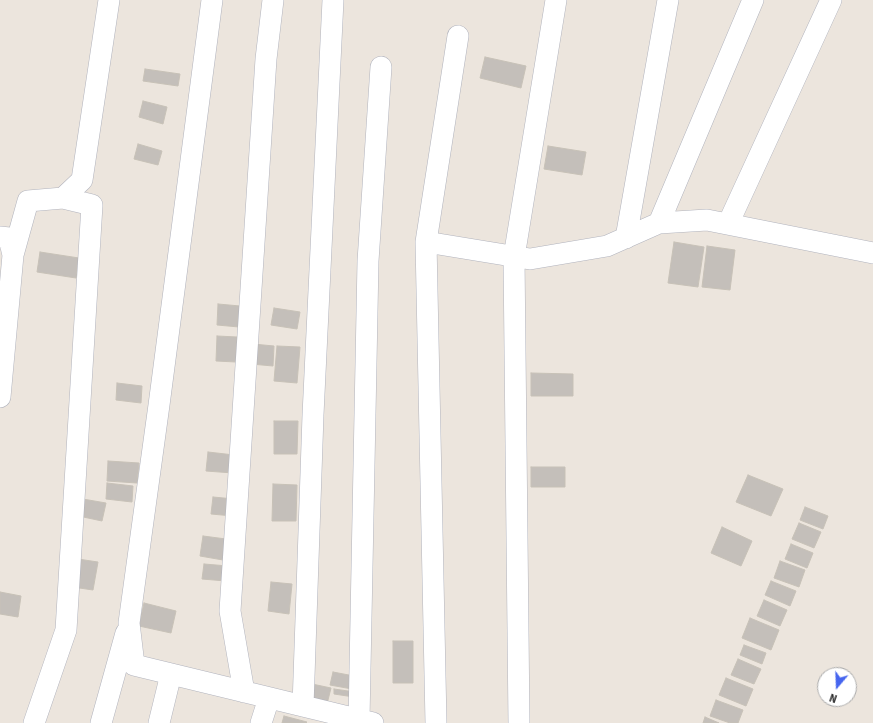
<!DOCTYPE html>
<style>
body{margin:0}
#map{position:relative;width:873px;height:723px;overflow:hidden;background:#ece5dd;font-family:"Source Sans 3",sans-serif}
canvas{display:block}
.north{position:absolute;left:817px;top:667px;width:40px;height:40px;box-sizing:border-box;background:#fff;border:1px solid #aaa;border-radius:50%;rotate:199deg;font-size:11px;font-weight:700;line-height:16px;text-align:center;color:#2a2a2a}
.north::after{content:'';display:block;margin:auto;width:14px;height:18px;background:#4665ef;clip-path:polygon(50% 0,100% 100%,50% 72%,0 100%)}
</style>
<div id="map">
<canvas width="873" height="723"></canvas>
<div class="north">N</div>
</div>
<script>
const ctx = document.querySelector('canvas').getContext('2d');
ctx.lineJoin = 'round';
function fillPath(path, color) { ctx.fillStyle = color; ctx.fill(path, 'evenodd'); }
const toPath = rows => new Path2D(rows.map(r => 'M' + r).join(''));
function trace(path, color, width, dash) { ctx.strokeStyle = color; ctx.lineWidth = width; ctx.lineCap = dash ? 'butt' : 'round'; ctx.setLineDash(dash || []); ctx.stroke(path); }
const building = toPath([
 [485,57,526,66,521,88,480,78,485,57],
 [145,69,180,74,178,86,143,81,145,69],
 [143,101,167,107,163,124,139,117,143,101],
 [138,144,162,151,158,165,134,159,138,144],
 [548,146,586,152,582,175,544,169,548,146],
 [674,242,704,247,698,287,668,283,674,242],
 [707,246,735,250,730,290,702,287,707,246],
 [40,252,79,258,76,278,37,272,40,252],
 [218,304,240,306,239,327,217,325,218,304],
 [274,308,300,312,297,329,271,325,274,308],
 [217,336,237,337,236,362,216,361,217,336],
 [253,344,274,346,273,366,251,364,253,344],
 [277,346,300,347,297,383,274,381,277,346],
 [531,373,573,374,573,396,531,396,531,373],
 [117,383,142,386,141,403,116,400,117,383],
 [274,421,298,421,297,454,274,454,274,421],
 [208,452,234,455,233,473,206,471,208,452],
 [108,461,139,463,137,483,107,481,108,461],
 [531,467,565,467,565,487,531,487,531,467],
 [748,475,783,489,771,516,736,502,748,475],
 [107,483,133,486,132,502,106,499,107,483],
 [273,484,297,485,296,521,272,521,273,484],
 [213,497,234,499,233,516,211,514,213,497],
 [77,498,106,503,102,521,74,515,77,498],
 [805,507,828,516,823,529,800,520,805,507],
 [799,523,821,532,814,548,792,539,799,523],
 [722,527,752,541,741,566,711,553,722,527],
 [203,536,226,539,223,560,200,556,203,536],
 [791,544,813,553,807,568,785,559,791,544],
 [71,558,98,562,93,590,66,586,71,558],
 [780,561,805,570,799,587,774,578,780,561],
 [204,564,228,566,226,581,202,579,204,564],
 [771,581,796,591,790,606,765,595,771,581],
 [271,582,292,584,289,614,268,611,271,582],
 [0,592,21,596,18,617,0,614,0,592],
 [764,600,787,610,780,626,757,616,764,600],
 [144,603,176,611,171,633,139,626,144,603],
 [750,618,779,630,771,650,742,638,750,618],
 [393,641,413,641,413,683,393,683,393,641],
 [744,645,766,653,762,664,740,655,744,645],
 [738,659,761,669,754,684,731,675,738,659],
 [333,672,354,676,352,689,330,685,333,672],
 [726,678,753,689,746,706,719,695,726,678],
 [312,684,331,688,327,704,308,699,312,684],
 [334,689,355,692,354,697,334,694,334,689],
 [716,700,743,710,738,723,730,723,710,716,716,700],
 [284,716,307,722,306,723,282,723,284,716],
 [705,717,719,723,703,723,705,717]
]);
fillPath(building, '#c4bfba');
trace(building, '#c7c1b7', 1);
const minor = toPath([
 [212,0,159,405,129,623,134,665,373,723],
 [63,198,82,180,109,0],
 [659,223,753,0],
 [728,224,831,0],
 [0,237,9,238,13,255,0,397],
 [626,238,668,0],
 [426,242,530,259,607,246,659,223,707,220,873,253],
 [13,255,28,201,63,198,92,205,66,630,34,723],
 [244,692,230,611,266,59,273,0],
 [303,706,313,415,333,0],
 [359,720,368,261,381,67],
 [101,723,126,633],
 [159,723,171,674],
 [261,723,269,698],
 [436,723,426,242,458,36],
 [519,723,514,257,556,0]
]);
trace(minor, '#b1b3bd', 22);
trace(minor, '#fff', 21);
</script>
